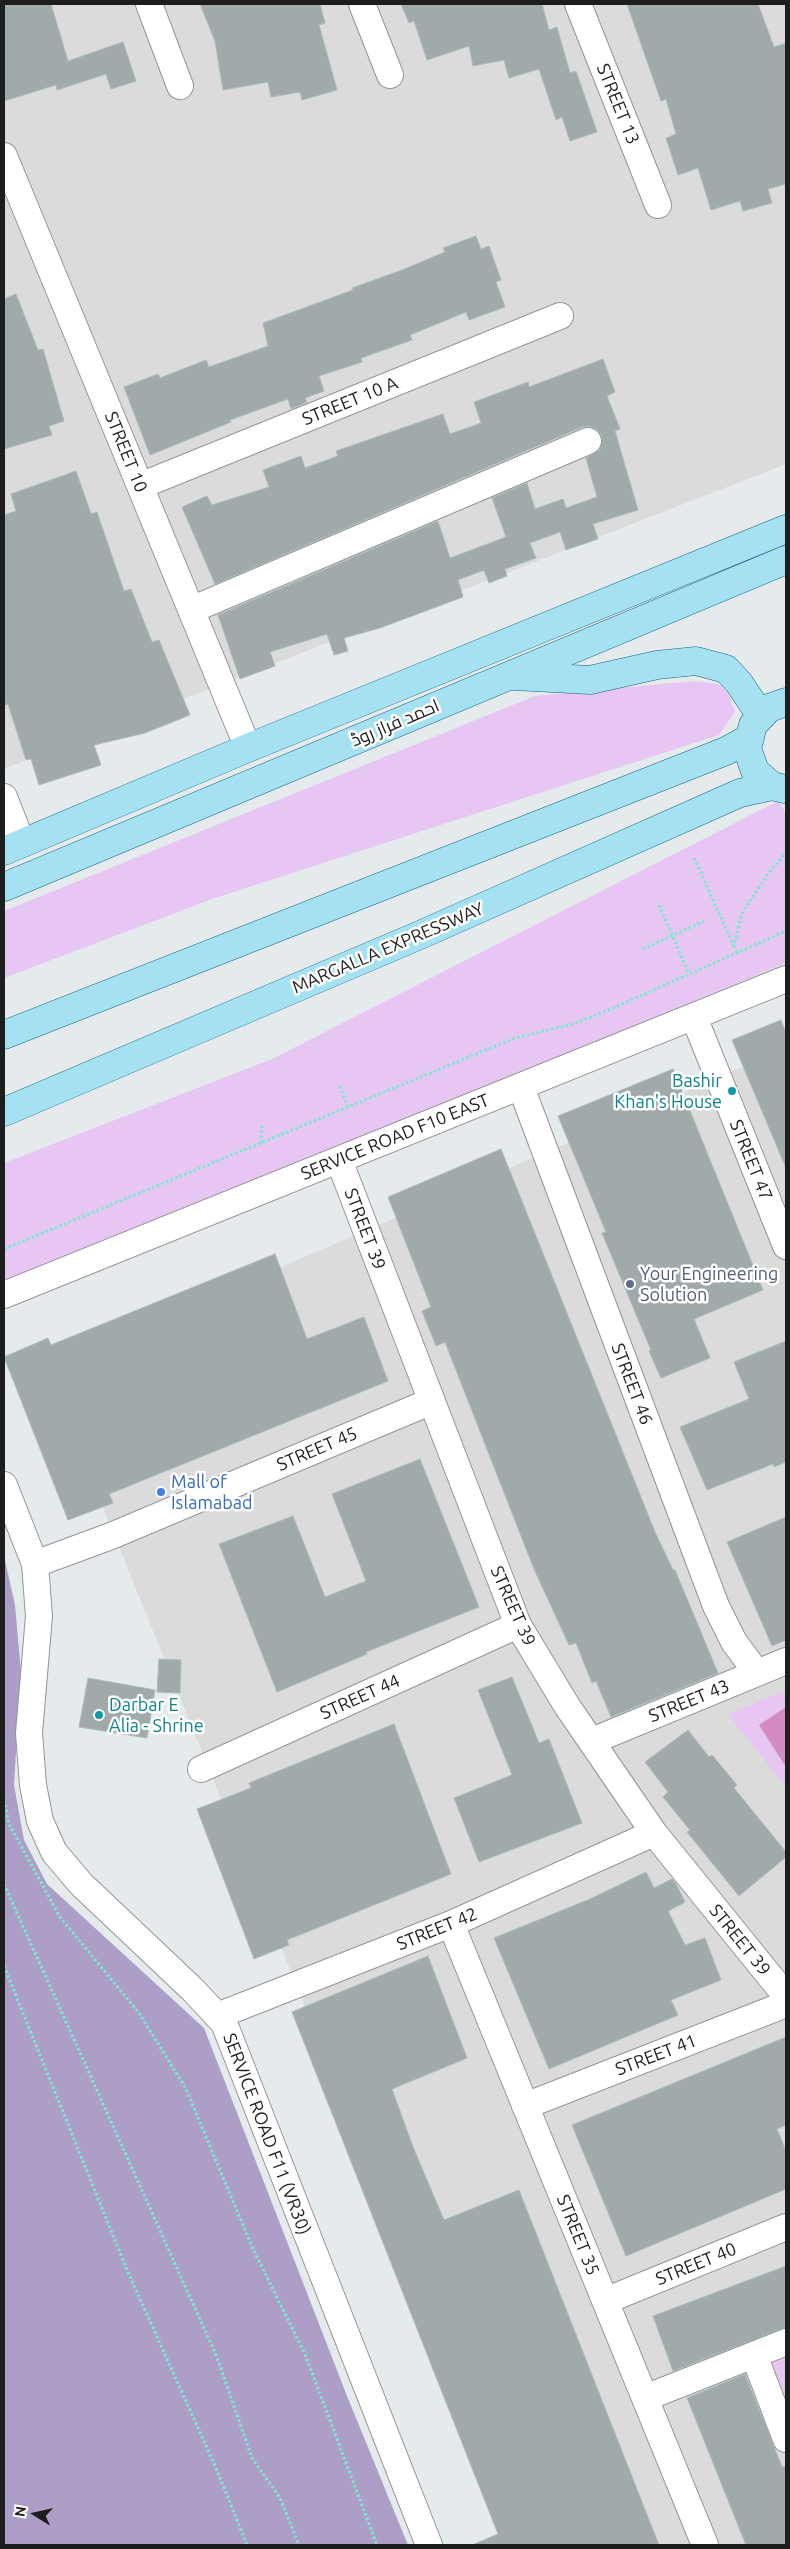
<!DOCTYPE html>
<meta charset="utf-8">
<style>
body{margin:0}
#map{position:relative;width:790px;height:2549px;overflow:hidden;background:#e5ebed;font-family:Ubuntu,sans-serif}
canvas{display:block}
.frame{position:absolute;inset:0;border:5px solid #1d1d1d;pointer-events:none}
.north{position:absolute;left:10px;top:2489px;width:50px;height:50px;-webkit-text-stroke:4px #fff;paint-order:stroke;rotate:280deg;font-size:14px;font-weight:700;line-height:20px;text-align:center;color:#1d1d1d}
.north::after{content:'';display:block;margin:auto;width:18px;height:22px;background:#1d1d1d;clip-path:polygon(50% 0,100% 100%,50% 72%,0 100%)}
</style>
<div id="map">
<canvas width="790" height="2549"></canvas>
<div class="frame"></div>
<div class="north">N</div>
</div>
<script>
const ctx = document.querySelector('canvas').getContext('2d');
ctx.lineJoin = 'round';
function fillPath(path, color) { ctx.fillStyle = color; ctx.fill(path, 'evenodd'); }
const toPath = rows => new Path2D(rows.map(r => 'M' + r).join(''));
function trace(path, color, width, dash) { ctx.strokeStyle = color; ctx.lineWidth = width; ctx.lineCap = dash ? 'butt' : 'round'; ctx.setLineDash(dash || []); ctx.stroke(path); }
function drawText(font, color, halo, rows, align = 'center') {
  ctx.font = font + ' Ubuntu,Cairo,sans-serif'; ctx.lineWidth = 5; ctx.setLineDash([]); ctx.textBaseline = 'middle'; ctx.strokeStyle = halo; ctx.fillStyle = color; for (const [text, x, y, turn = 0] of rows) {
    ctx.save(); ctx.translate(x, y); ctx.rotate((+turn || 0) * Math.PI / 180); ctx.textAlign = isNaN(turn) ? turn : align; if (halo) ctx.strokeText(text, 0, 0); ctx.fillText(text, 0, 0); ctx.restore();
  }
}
fillPath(toPath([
 [4,4,786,4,786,464,4,769],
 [786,1048,786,2545,523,2545,47,1369]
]), '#dbdbdb');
fillPath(toPath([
 [4,1556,15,1605,21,1672,14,1785,24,1840,47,1884,204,2028,347,2396,408,2545,4,2545]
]), '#ad9ec8');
fillPath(toPath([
 [694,681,718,684,728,693,735,712,719,735,215,898,4,978,4,911,535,696],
 [778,801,786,813,786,963,4,1284,4,1163,272,1059],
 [786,1691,786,1787,728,1714],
 [786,2350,786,2428,760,2360]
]), '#e7c6f3');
fillPath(toPath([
 [786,1707,786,1767,759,1725]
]), '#d48bc1');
const building = toPath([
 [4,4,51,4,68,61,123,42,136,81,111,89,106,74,57,90,56,85,4,101,4,4],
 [200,4,320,4,325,23,319,25,337,90,302,100,300,92,271,97,268,82,223,90,215,41,200,4],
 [401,4,542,4,549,30,557,27,570,73,576,71,597,132,570,141,562,117,556,120,539,69,509,78,504,60,473,66,469,46,427,60,414,21,409,23,401,4],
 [627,4,758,4,774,47,786,43,786,184,768,189,772,203,743,211,740,201,711,210,698,168,678,175,666,138,676,134,666,99,661,101,627,4],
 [476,236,481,249,489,246,501,280,496,282,505,307,469,320,466,312,410,335,412,340,361,358,362,362,319,376,324,391,305,398,307,402,291,409,288,399,230,420,231,422,150,455,124,387,158,374,160,378,206,360,209,367,268,346,263,323,353,290,352,288,402,270,445,252,443,248,476,236],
 [16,294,38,350,43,349,64,421,49,426,52,435,4,449,4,299,16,294],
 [603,359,615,392,607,396,620,429,615,431,638,510,593,524,598,539,566,550,560,532,530,543,536,558,505,569,507,576,489,583,484,570,458,580,463,597,380,628,344,638,348,651,334,655,327,634,270,652,275,666,240,679,218,615,438,521,450,558,506,537,492,498,527,483,535,509,563,499,566,508,597,497,586,458,600,450,602,436,597,429,589,426,582,427,215,584,182,507,207,496,212,505,269,487,263,470,301,456,305,468,338,456,336,451,443,414,450,434,481,423,474,402,528,382,529,387,603,359],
 [76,471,91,514,97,512,124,591,131,589,152,642,159,640,190,715,145,733,94,745,101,765,39,785,31,759,26,760,8,704,4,706,4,515,16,511,11,494,76,471],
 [781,1020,786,1033,786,1168,732,1040,781,1020],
 [673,1069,763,1290,694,1319,710,1358,661,1378,649,1351,651,1350,602,1233,606,1232,558,1116,673,1069],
 [501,1149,655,1532,673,1570,675,1570,718,1673,611,1717,596,1681,592,1683,576,1643,569,1645,534,1569,445,1342,436,1346,422,1311,431,1307,388,1197,501,1149],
 [275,1254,307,1339,364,1317,388,1381,109,1494,113,1503,68,1520,4,1357,48,1338,51,1345,275,1254],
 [786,1341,786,1462,774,1467,773,1464,707,1490,680,1427,749,1399,734,1362,786,1341],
 [420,1459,479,1607,366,1652,367,1654,277,1692,219,1544,293,1516,325,1597,366,1581,332,1494,420,1459],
 [786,1517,786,1640,772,1646,727,1542,786,1517],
 [159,1659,181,1660,180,1693,157,1692,159,1659],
 [512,1677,539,1743,549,1739,582,1823,479,1862,454,1798,512,1775,478,1690,512,1677],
 [88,1678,155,1690,147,1738,79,1727,88,1678],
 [394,1724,451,1874,287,1940,289,1945,254,1959,197,1809,251,1788,249,1783,394,1724],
 [688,1730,709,1757,712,1755,737,1785,734,1788,786,1852,786,1857,739,1896,687,1832,690,1830,663,1797,668,1792,645,1762,688,1730],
 [646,1872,654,1888,672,1879,676,1884,685,1902,668,1911,685,1945,705,1938,721,1980,671,2000,678,2015,549,2069,494,1938,590,1899,646,1872],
 [428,1956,467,2058,392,2089,413,2147,444,2220,519,2190,659,2545,472,2545,498,2534,292,2012,428,1956],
 [786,2037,786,2125,777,2129,786,2151,786,2189,626,2256,572,2125,786,2037],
 [786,2266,786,2327,673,2371,653,2316,786,2266],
 [745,2374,782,2467,786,2466,786,2545,746,2545,687,2398,745,2374]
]);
fillPath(building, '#a1aaab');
trace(building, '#a9bcbd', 1);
const minor = toPath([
 [149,4,180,86],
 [362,4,390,75],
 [578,4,658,205],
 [4,156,248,748],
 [140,486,560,316],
 [191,610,588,441],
 [4,797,22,843],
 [694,1017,786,1246],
 [521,1087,716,1606,734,1642,757,1673],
 [339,1160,518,1625,567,1706,654,1833,786,1996],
 [4,1295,786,979],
 [4,1485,35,1564,39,1616,29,1733,33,1785,40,1821,54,1852,81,1884,192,1989,224,2023,429,2545],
 [35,1564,111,1536,432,1401],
 [592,1741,786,1661],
 [201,1769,518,1625],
 [451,1924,705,2545],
 [217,2016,451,1924,654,1833],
 [525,2106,786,2004],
 [605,2301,786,2227],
 [754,2355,786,2439],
 [645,2398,786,2342]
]);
const major = toPath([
 [514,676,590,680,657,665,696,661,726,669,739,683,761,716],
 [785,789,772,786,755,771,747,748,753,725,769,708,786,702],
 [4,851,248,748,786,529],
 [4,887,786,560],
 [4,1035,726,751,750,738],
 [4,1112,420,935,740,793,772,786]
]);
trace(minor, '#949494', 28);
trace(major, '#106287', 29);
trace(toPath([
 [694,858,734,946],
 [659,905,689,974],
 [643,949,704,921],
 [737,952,734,946,742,913,770,871,786,853],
 [340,1086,348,1107],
 [261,1143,262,1124],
 [4,1249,515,1038,573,1024,611,1009,786,931],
 [4,1800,9,1824,60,1917,139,2013,186,2089,253,2249,305,2354,377,2545],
 [4,1884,217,2357,252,2458,280,2498,299,2545],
 [4,1966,127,2270,216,2468,247,2545]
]), '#79eacd', 3, [2.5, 2.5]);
trace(minor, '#fff', 26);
trace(major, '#a6e1f1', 28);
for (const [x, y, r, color] of [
 [732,1091,5,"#0f9aa8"],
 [630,1284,5,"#5c6f8a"],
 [161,1492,5,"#3f7fe0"],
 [99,1715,5,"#0f9aa8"]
]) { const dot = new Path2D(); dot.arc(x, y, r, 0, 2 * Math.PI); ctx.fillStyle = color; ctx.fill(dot); trace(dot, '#fff', 2); }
drawText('18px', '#1d1d1d', '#fff', [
 ["STREET 13",618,104,68],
 ["STREET 10 A",350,401,-22],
 ["STREET 10",126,452,68],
 ["احمد فراز روڈ",395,723,-23],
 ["MARGALLA EXPRESSWAY",388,948,-23],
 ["SERVICE ROAD F10 EAST",395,1137,-22],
 ["STREET 47",751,1160,68],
 ["STREET 39",365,1229,69],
 ["STREET 46",632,1384,69],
 ["STREET 45",317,1449,-23],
 ["STREET 39",513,1606,66],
 ["STREET 44",360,1697,-24],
 ["STREET 43",689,1701,-22],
 ["STREET 42",437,1929,-22],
 ["STREET 39",740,1940,51],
 ["STREET 41",656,2055,-21],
 ["SERVICE ROAD F11 (VR30)",267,2134,69],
 ["STREET 35",578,2235,68],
 ["STREET 40",696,2264,-22]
]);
drawText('18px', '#0d838f', '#fff', [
 ["Bashir",722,1081],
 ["Khan's House",722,1102],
 ["Darbar E",109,1705,"left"],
 ["Alia - Shrine",109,1726,"left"]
], 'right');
drawText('18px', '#4e5e75', '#fff', [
 ["Your Engineering",640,1274],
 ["Solution",640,1295]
], 'left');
drawText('18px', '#366cbe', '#fff', [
 ["Mall of",171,1482],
 ["Islamabad",171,1503]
], 'left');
</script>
